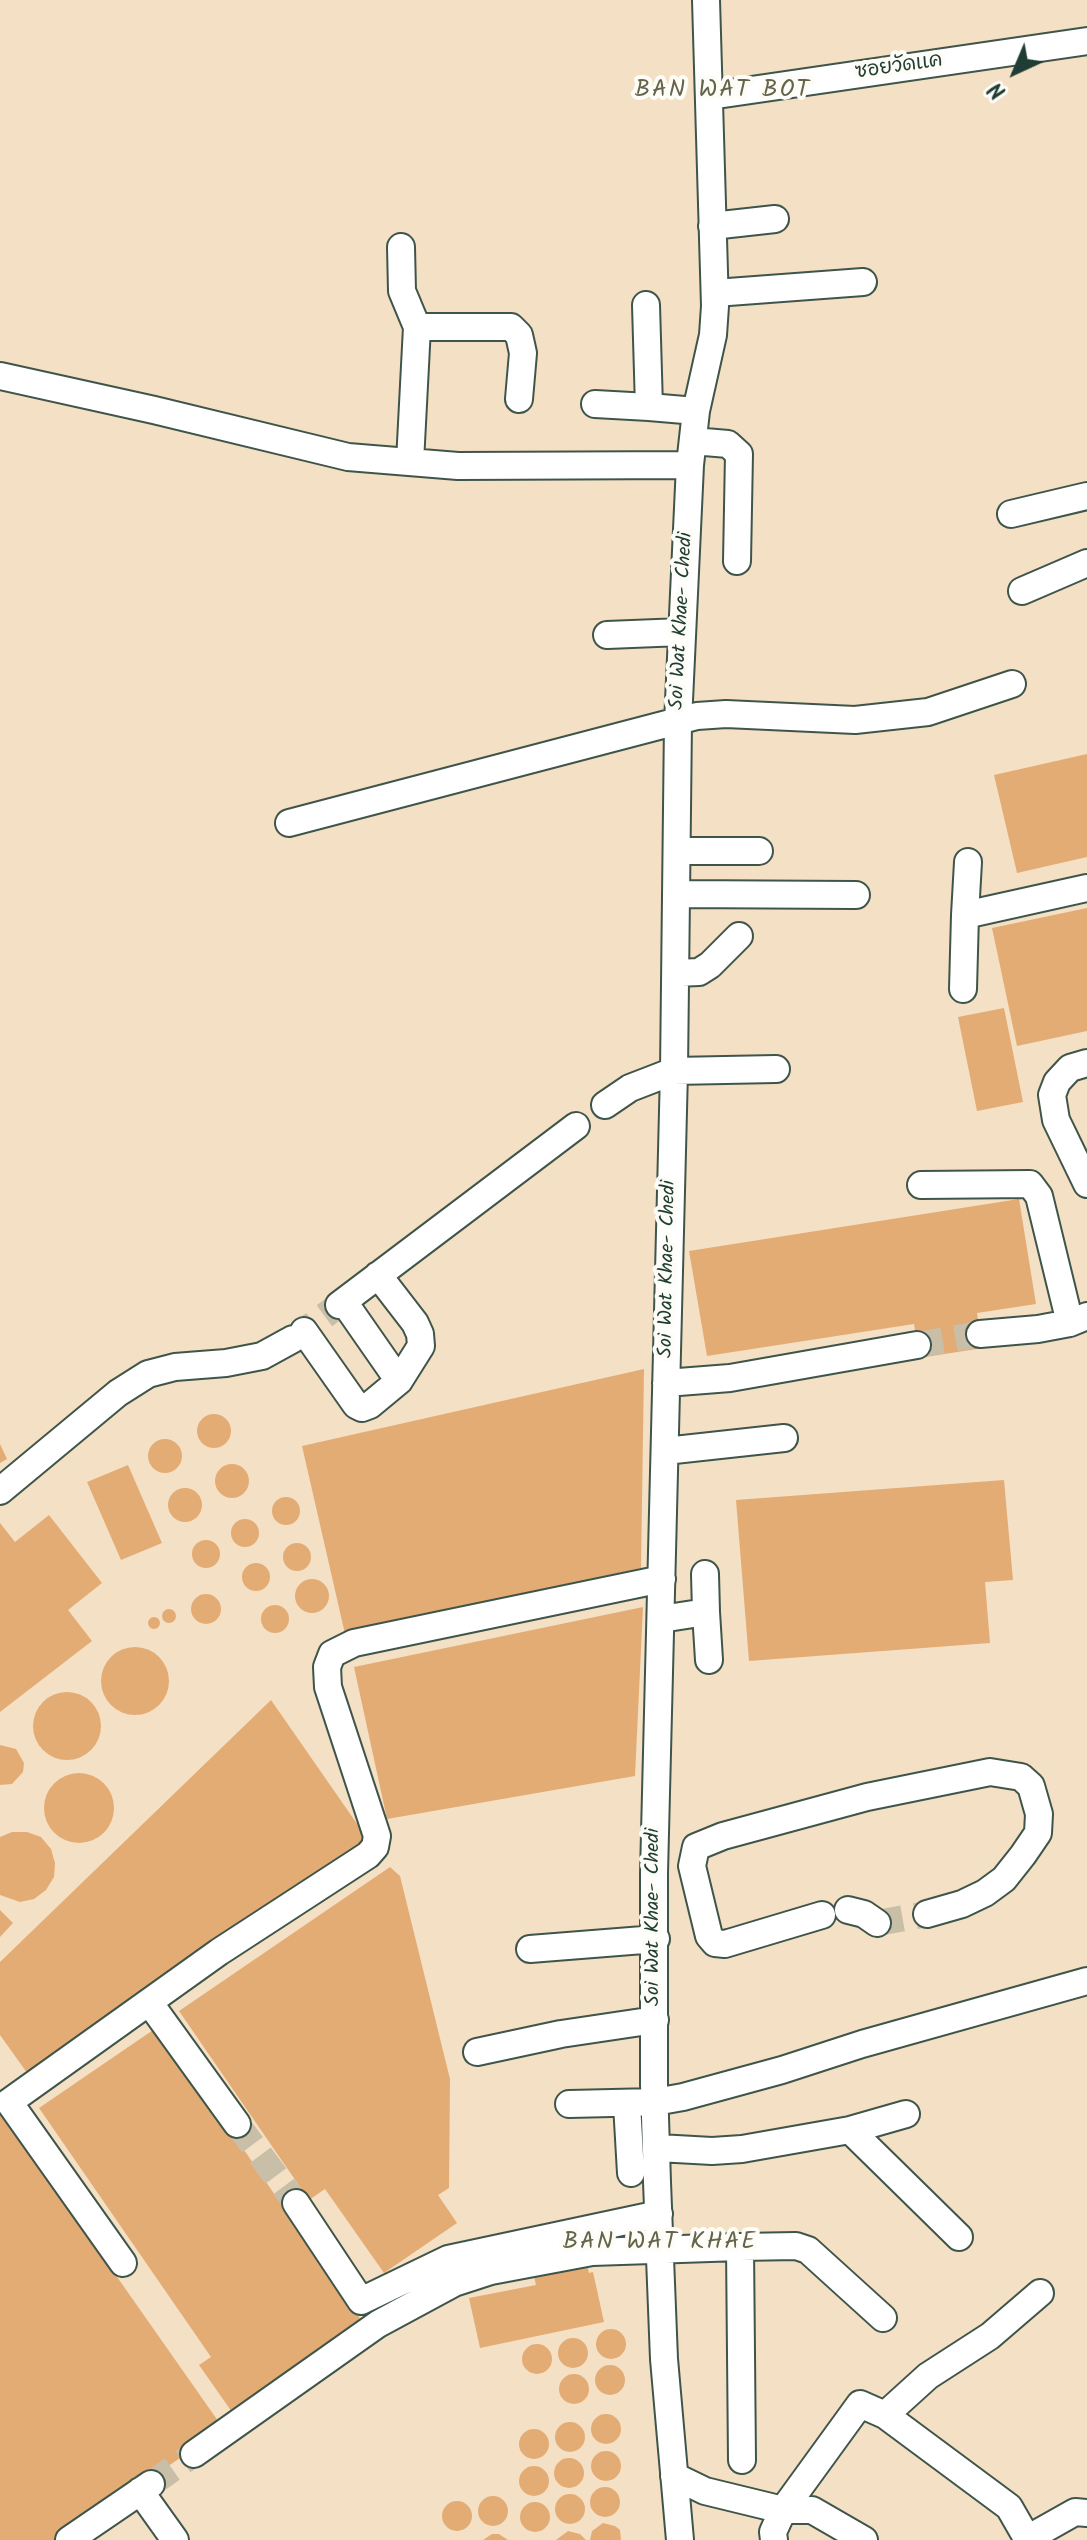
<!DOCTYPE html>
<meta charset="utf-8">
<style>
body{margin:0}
#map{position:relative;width:1087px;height:2540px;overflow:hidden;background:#f4e0c5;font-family:Kalam,sans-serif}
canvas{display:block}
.north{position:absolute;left:975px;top:32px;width:80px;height:80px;-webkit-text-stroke:6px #fdfcf7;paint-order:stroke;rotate:224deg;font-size:22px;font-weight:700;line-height:32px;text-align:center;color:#1f3d34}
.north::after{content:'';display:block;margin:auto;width:28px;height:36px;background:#1f3d34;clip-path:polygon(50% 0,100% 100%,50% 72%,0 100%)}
</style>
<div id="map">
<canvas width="1087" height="2540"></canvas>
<div class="north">N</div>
</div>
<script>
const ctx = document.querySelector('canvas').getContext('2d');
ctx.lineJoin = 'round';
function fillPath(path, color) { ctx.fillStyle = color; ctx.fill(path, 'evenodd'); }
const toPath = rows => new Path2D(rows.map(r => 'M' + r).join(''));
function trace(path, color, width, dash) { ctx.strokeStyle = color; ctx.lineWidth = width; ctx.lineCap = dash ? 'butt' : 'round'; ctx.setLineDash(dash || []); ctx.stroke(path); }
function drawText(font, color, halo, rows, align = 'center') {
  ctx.font = font + ' Kalam,"Playpen Sans Thai",sans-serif'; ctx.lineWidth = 8; ctx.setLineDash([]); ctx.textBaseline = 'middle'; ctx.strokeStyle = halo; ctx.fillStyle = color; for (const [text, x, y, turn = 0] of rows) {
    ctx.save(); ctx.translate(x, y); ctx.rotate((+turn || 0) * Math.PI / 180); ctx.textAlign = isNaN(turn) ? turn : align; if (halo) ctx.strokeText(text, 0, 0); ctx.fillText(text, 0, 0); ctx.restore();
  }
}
fillPath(toPath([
 [1087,754,1087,857,1017,873,994,775],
 [1087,908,1087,1031,1017,1046,992,928],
 [1004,1008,1023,1102,977,1111,958,1017],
 [1019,1199,1036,1304,977,1313,983,1348,919,1358,914,1324,707,1356,689,1251],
 [644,1369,641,1568,345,1634,302,1446],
 '197 1431a17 17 0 1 1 34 0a17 17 0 1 1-34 0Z',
 '148 1456a17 17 0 1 1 34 0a17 17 0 1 1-34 0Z',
 [0,1444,7,1459,0,1463],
 '215 1481a17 17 0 1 1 34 0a17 17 0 1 1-34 0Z',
 [128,1465,162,1543,121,1560,87,1482],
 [1004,1480,1013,1580,985,1582,990,1643,749,1661,736,1500],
 '168 1505a17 17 0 1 1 34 0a17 17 0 1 1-34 0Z',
 '272 1511a14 14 0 1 1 28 0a14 14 0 1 1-28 0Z',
 [49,1515,102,1583,68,1610,92,1641,0,1712,0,1523,15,1542],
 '231 1533a14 14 0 1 1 28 0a14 14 0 1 1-28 0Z',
 '192 1554a14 14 0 1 1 28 0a14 14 0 1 1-28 0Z',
 '283 1557a14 14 0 1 1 28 0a14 14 0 1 1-28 0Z',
 '242 1577a14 14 0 1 1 28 0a14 14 0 1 1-28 0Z',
 '295 1596a17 17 0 1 1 34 0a17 17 0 1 1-34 0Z',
 '191 1609a15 15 0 1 1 30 0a15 15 0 1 1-30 0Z',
 '261 1619a14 14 0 1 1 28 0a14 14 0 1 1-28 0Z',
 [643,1607,635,1776,387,1819,354,1667],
 '162 1616a7 7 0 1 1 14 0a7 7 0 1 1-14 0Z',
 '148 1623a6 6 0 1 1 12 0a6 6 0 1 1-12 0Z',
 '101 1681a34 34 0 1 1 68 0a34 34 0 1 1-68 0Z',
 '33 1726a34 34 0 1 1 68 0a34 34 0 1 1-68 0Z',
 [271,1700,369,1841,30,2077,0,2035,0,1962],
 [0,1745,16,1749,24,1763,23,1772,12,1784,0,1785],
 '44 1808a35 35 0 1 1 70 0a35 35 0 1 1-70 0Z',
 [12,1832,27,1832,41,1837,51,1849,55,1863,54,1877,46,1890,34,1899,20,1902,0,1895,0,1837],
 [390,1867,400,1876,450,2079,449,2188,438,2195,457,2223,384,2273,325,2189,309,2200,179,2011],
 [0,1910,13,1923,0,1937],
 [159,2026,275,2195,283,2190,345,2281,338,2286,363,2323,232,2412,199,2365,211,2357,39,2108],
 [0,2110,223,2428,62,2540,0,2540],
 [585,2257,589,2273,593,2272,604,2322,480,2348,469,2298,536,2285,532,2268],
 '596 2344a15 15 0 1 1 30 0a15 15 0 1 1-30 0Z',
 '558 2353a15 15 0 1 1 30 0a15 15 0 1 1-30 0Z',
 '522 2359a15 15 0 1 1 30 0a15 15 0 1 1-30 0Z',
 '595 2380a15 15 0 1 1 30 0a15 15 0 1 1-30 0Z',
 '559 2389a15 15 0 1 1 30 0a15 15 0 1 1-30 0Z',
 '591 2429a15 15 0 1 1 30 0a15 15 0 1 1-30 0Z',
 '555 2437a15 15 0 1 1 30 0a15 15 0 1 1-30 0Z',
 '519 2444a15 15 0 1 1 30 0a15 15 0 1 1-30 0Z',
 '591 2466a15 15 0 1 1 30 0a15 15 0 1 1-30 0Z',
 '554 2473a15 15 0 1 1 30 0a15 15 0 1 1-30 0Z',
 '519 2481a15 15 0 1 1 30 0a15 15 0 1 1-30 0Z',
 '590 2502a15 15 0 1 1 30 0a15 15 0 1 1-30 0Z',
 '555 2509a15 15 0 1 1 30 0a15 15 0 1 1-30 0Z',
 '478 2511a15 15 0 1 1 30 0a15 15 0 1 1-30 0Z',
 '442 2516a15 15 0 1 1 30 0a15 15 0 1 1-30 0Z',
 '520 2517a15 15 0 1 1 30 0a15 15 0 1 1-30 0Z',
 [603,2523,615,2526,620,2530,621,2540,590,2540,592,2531],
 [568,2531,580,2534,586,2540,556,2540],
 [492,2534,499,2534,508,2540,483,2540]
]), '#e4ac75');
trace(toPath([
 [293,1339,339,1305],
 [917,1345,980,1334],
 [877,1923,927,1914],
 [237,2124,296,2203],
 [151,2484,194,2454]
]), '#c9bfa8', 26, [26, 13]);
const minor = toPath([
 [710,96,1087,41],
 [712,226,775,219],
 [401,247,402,291,417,327],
 [715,293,863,282],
 [646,305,649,407,696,411],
 [0,376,154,410,348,457,458,466,690,465],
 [595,404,649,407],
 [693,441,728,444,739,454,737,561],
 [410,462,417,327,511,327,519,335,523,353,519,399],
 [1011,514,1087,496],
 [1022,591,1087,563],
 [607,635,682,632],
 [289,823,697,716,726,714,855,720,928,712,1012,684],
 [677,851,759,851],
 [676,894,856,895],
 [965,915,968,862],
 [676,973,699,972,710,965,739,936],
 [963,989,965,915,1087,888],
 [1087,1063,1070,1068,1057,1082,1052,1095,1056,1120,1087,1184],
 [605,1105,630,1088,674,1071,776,1069],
 [921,1185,1030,1184,1039,1196,1070,1323],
 [344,1302,399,1381],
 [339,1305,576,1126],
 [304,1331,356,1405,362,1408,370,1405,399,1381,421,1346,420,1334,415,1323,378,1275],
 [980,1334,1038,1329,1070,1323,1087,1316],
 [666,1383,730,1378,917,1345],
 [665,1451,784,1438],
 [0,1491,118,1393,148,1374,175,1367,226,1363,262,1356,293,1339],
 [705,1574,706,1612],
 [661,1619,706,1612,709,1660],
 [848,1910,864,1914,877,1923],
 [822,1915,725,1944,715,1943,709,1936,692,1866,696,1847,723,1836,867,1797,990,1772,1021,1777,1031,1786,1039,1814,1038,1833,1023,1855,1004,1879,985,1893,962,1904,927,1914],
 [530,1949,656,1939],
 [149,2002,237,2124],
 [477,2052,561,2034,655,2020],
 [569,2104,655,2102,683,2097,782,2070,862,2044,1087,1981],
 [627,2104,631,2173],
 [850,2130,959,2237],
 [658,2148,712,2151,742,2149,850,2130,906,2114],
 [296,2203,361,2301,448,2259,659,2214],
 [740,2247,796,2246,808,2250,883,2318],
 [123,2263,9,2102,219,1952,368,1855,375,1847,377,1836,328,1687,327,1667,332,1654,354,1643,662,1579],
 [885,2415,1009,2507,1028,2540],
 [194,2454,378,2324,454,2283,491,2271,592,2252,740,2247,742,2460],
 [674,2476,705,2491,783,2510,812,2510,864,2540],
 [140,2491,175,2540],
 [1027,2539,1075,2512,1087,2513],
 [69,2540,151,2484],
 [680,2540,664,2359,657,2182,654,2084,654,1873,674,1071,678,722,690,465,696,411,713,335,715,306,706,0],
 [774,2540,773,2532,783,2510,860,2404,885,2415,928,2376,990,2336,1040,2293]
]);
trace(minor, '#3f554a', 30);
trace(minor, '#fff', 26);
drawText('20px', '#1f3d34', '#fdfcf7', [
 ["ซอยวัดแค",899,68,-8],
 ["Soi Wat Khae- Chedi",683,621,-87],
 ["Soi Wat Khae- Chedi",669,1269,-89],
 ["Soi Wat Khae- Chedi",655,1917,-90]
]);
ctx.letterSpacing = '2px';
drawText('24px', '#64644b', '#fdfcf7', [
 ["BAN WAT BOT",723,92],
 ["BAN WAT KHAE",660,2244]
]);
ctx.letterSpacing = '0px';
</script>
